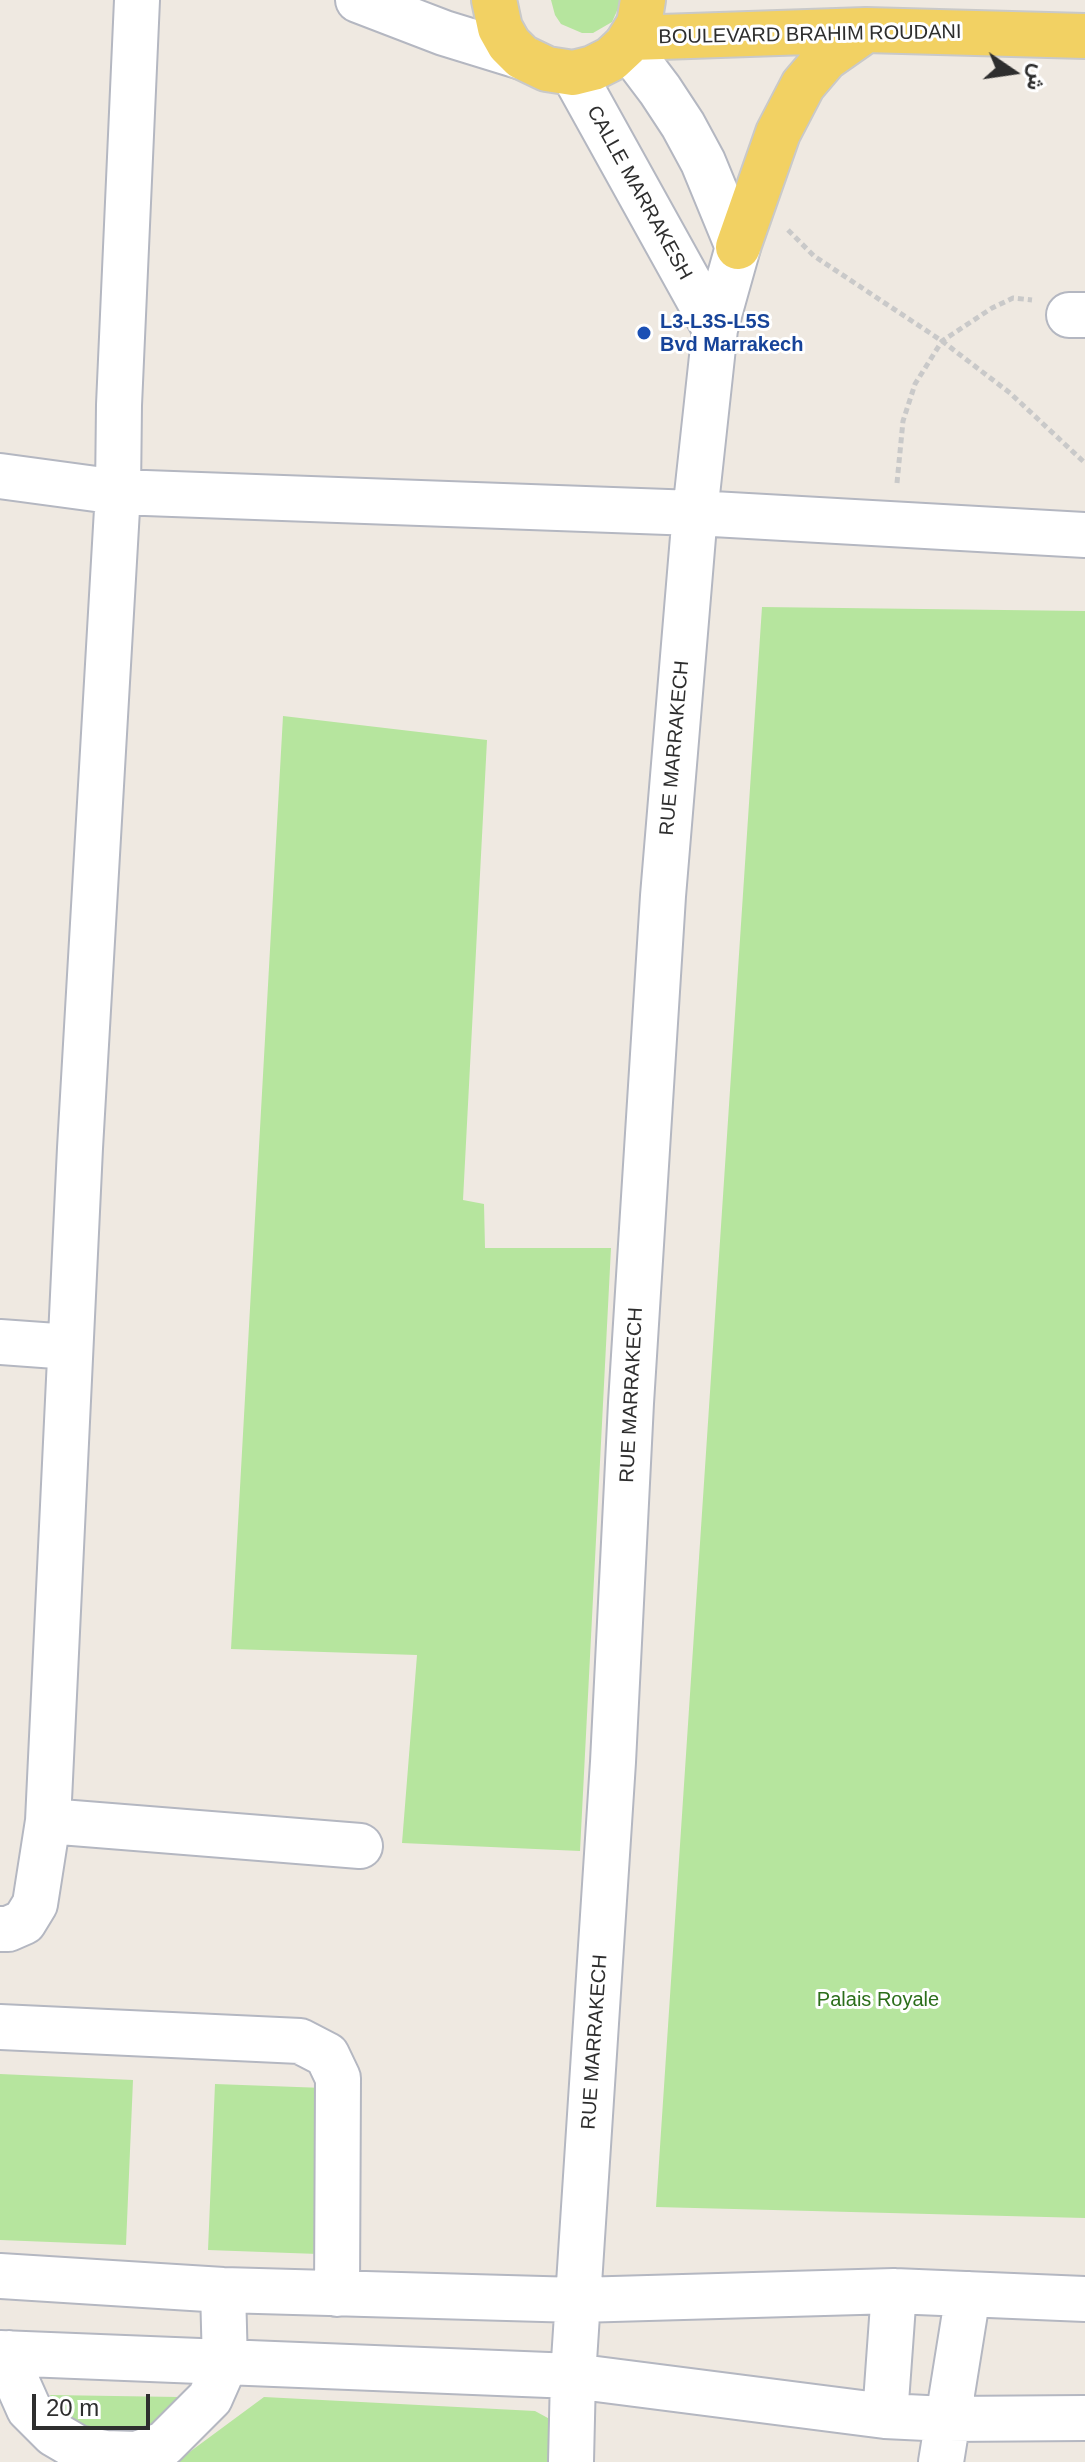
<!DOCTYPE html>
<meta charset="utf-8">
<style>
body{margin:0}
#map{position:relative;width:1085px;height:2462px;overflow:hidden;background:#efe9e1;font-family:Helvetica,Vazirmatn,sans-serif}
canvas{display:block}
.north{position:absolute;left:973px;top:32px;width:80px;height:80px;-webkit-text-stroke:6px #fff;paint-order:stroke;rotate:103deg;font-size:22px;font-weight:700;line-height:32px;text-align:center;color:#2e2e2e}
.north::after{content:'';display:block;margin:auto;width:28px;height:36px;background:#2e2e2e;clip-path:polygon(50% 0,100% 100%,50% 72%,0 100%)}
.scale{position:absolute;left:32px;top:2394px;width:118px;height:36px;box-sizing:border-box;border:4px solid #2e2e2e;border-top:0;padding-left:10px;font-size:24px;line-height:28px;white-space:nowrap;color:#2e2e2e;-webkit-text-stroke:6px #fff;paint-order:stroke}
</style>
<div id="map">
<canvas width="1085" height="2462"></canvas>
<div class="north">ش</div>
<div class="scale">20 m</div>
</div>
<script>
const ctx = document.querySelector('canvas').getContext('2d');
ctx.lineJoin = 'round';
function fillPath(path, color) { ctx.fillStyle = color; ctx.fill(path, 'evenodd'); }
const toPath = rows => new Path2D(rows.map(r => 'M' + r).join(''));
function trace(path, color, width, dash) { ctx.strokeStyle = color; ctx.lineWidth = width; ctx.lineCap = dash ? 'butt' : 'round'; ctx.setLineDash(dash || []); ctx.stroke(path); }
function drawText(font, color, halo, rows, align = 'center') {
  ctx.font = font + ' Helvetica,sans-serif'; ctx.lineWidth = 6; ctx.setLineDash([]); ctx.textBaseline = 'middle'; ctx.strokeStyle = halo; ctx.fillStyle = color; for (const [text, x, y, turn = 0] of rows) {
    ctx.save(); ctx.translate(x, y); ctx.rotate((+turn || 0) * Math.PI / 180); ctx.textAlign = isNaN(turn) ? turn : align; if (halo) ctx.strokeText(text, 0, 0); ctx.fillText(text, 0, 0); ctx.restore();
  }
}
fillPath(toPath([
 [551,0,621,0,621,2,612,22,593,33,582,33,561,24,555,15],
 [762,607,1085,611,1085,2218,656,2207],
 [283,716,487,740,463,1200,484,1204,485,1248,611,1248,580,1851,402,1843,417,1655,231,1649],
 [0,2074,133,2080,126,2245,0,2240],
 [215,2084,324,2088,318,2254,208,2250],
 [50,2395,179,2397,165,2421,148,2437,101,2439,59,2414],
 [264,2397,535,2411,557,2423,555,2462,176,2462]
]), '#b6e59e');
const minor = toPath([
 [358,0,444,33,522,57],
 [573,73,715,329],
 [1069,315,1085,315],
 [0,476,118,492,695,513,1085,535],
 [0,1342,70,1347],
 [48,1821,360,1846],
 [0,1929,8,1929,24,1922,35,1904,48,1821,80,1148,118,492,119,405,137,0],
 [0,2027,300,2041,327,2055,338,2078,337,2294],
 [0,2276,223,2290,578,2300,894,2291,1085,2299],
 [0,2353,573,2376,885,2416,947,2419,1085,2418],
 [9,2353,17,2382,29,2409,54,2434,78,2448,105,2453,137,2454,164,2444,210,2398,225,2364,223,2290],
 [885,2416,894,2291],
 [571,2462,573,2376,613,1762,631,1403,663,896,695,513,715,329,738,247,703,162,683,125,660,90,626,45],
 [941,2462,968,2294]
]);
const major = toPath([
 [494,0,500,28,509,44,522,57,547,69,573,73,593,68,611,59,626,45,639,24,643,0],
 [632,38,866,30,1085,36],
 [738,247,778,133,803,85,826,58,866,30]
]);
trace(minor, '#b4b7c1', 48);
trace(major, '#c9c9c9', 48);
trace(toPath([
 [788,230,814,256,942,341,1010,393,1085,463],
 [897,483,903,421,915,384,942,341,992,308,1013,298,1032,300]
]), '#c9c9c9', 5, [6, 4]);
trace(minor, '#fff', 44);
trace(major, '#f2d163', 44);
for (const [x, y, r, color] of [
 [644,333,8,"#1a4fb4"]
]) { const dot = new Path2D(); dot.arc(x, y, r, 0, 2 * Math.PI); ctx.fillStyle = color; ctx.fill(dot); trace(dot, '#fff', 3); }
drawText('20px', '#2e2e2e', '#fff', [
 ["BOULEVARD BRAHIM ROUDANI",810,35,-1],
 ["CALLE MARRAKESH",639,193,61],
 ["RUE MARRAKECH",675,748,-85],
 ["RUE MARRAKECH",632,1395,-87],
 ["RUE MARRAKECH",595,2042,-86]
]);
drawText('bold 20px', '#164399', '#fff', [
 ["L3-L3S-L5S",660,322],
 ["Bvd Marrakech",660,345]
], 'left');
drawText('20px', '#2c6e1b', '#fff', [
 ["Palais Royale",878,2000]
]);
</script>
